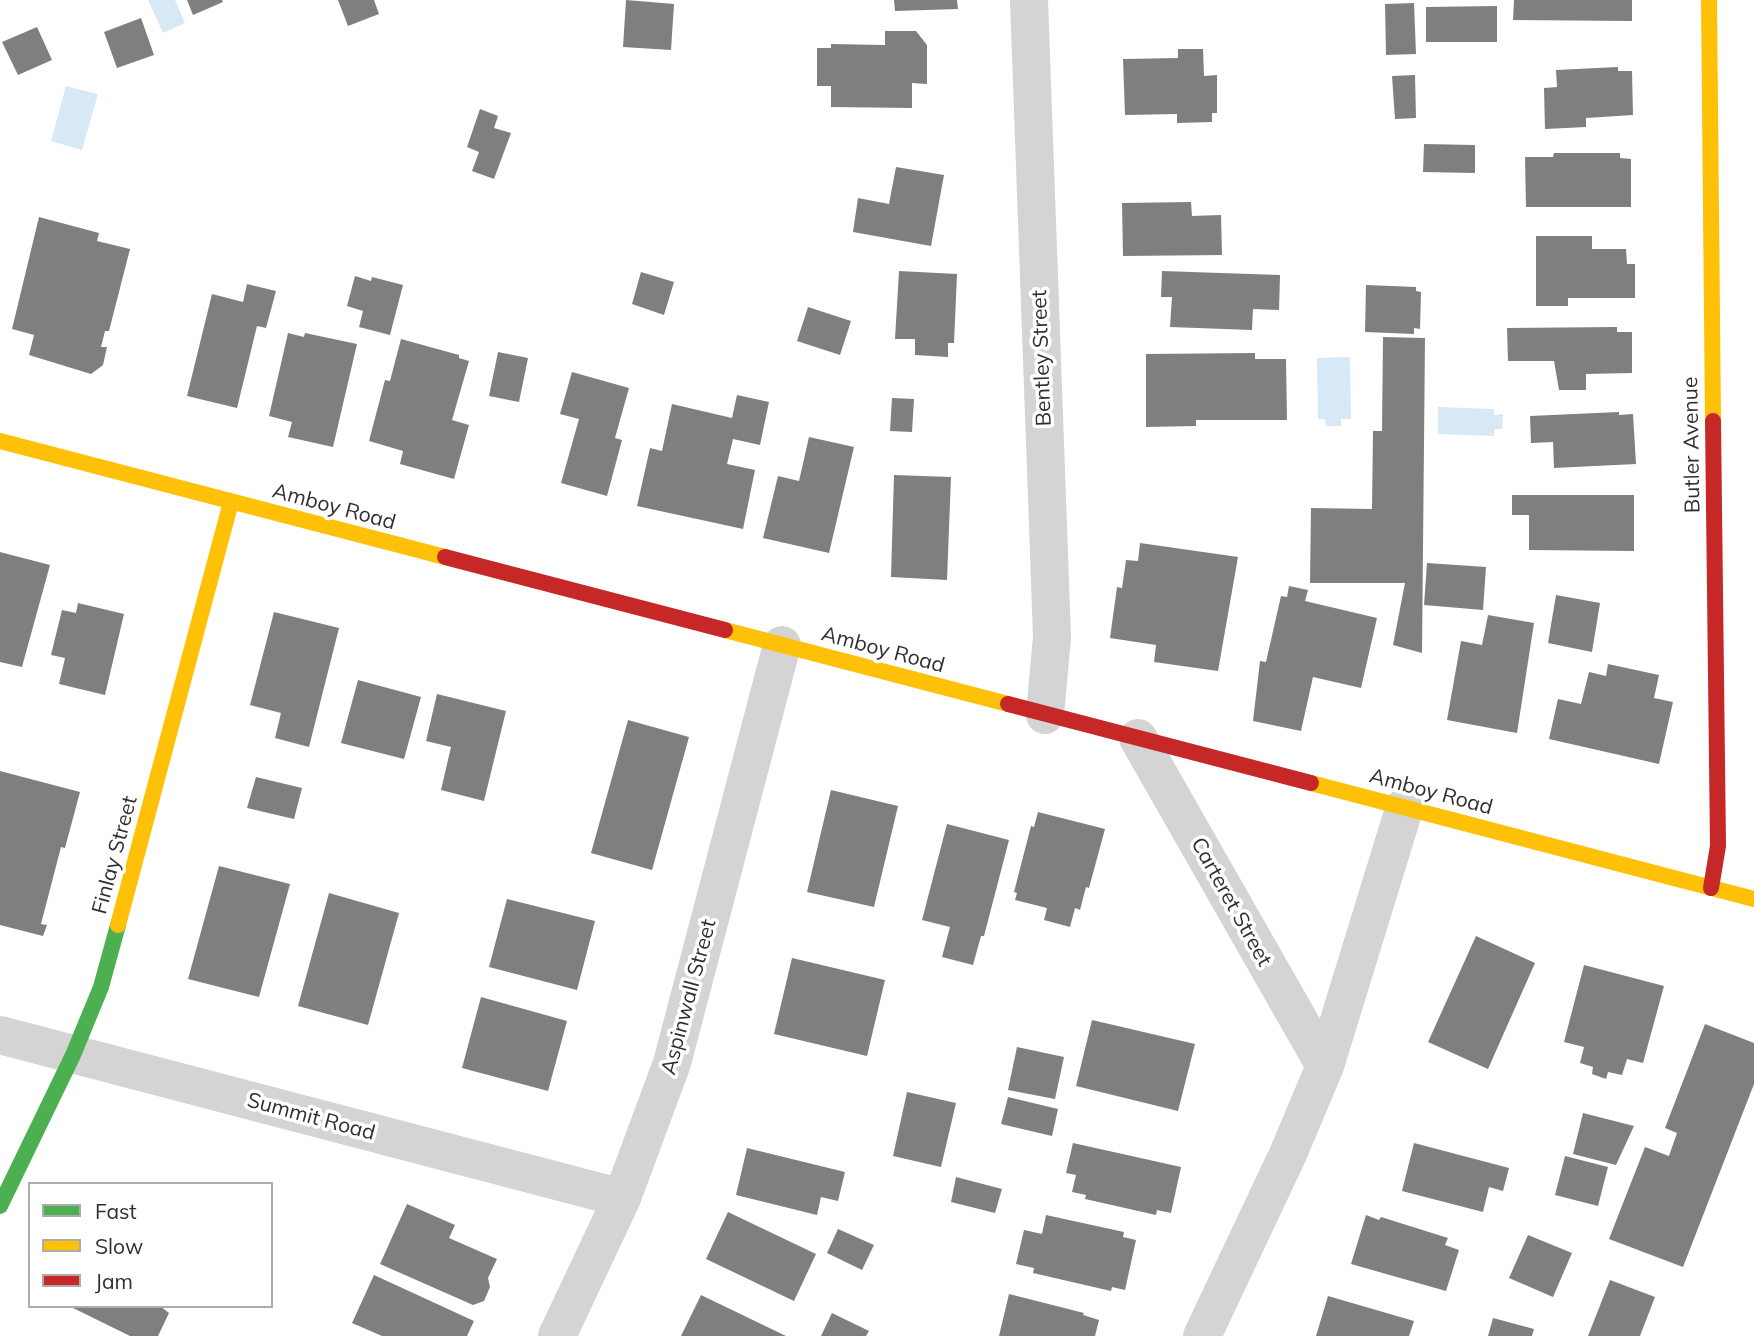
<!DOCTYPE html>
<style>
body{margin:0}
#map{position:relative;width:1754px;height:1336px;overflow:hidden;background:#fff;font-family:Mulish,sans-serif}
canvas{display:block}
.legend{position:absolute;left:28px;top:1182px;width:245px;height:126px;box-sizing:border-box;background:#fff;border:2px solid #acacac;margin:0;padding:9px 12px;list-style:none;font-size:21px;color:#2f2f2f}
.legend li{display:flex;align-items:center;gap:14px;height:35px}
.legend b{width:35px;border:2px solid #acacac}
</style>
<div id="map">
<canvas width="1754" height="1336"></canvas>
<ul class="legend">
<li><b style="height:9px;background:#4caf50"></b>Fast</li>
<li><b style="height:9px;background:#ffc107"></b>Slow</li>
<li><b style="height:9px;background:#c62828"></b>Jam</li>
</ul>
</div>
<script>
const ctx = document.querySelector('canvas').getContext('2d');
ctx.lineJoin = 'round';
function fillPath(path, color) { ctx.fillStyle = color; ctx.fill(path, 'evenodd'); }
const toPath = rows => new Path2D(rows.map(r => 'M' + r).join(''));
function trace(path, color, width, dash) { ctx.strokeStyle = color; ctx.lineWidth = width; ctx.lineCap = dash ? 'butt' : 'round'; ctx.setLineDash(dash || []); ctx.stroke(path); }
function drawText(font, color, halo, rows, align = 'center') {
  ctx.font = font + ' Mulish,sans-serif'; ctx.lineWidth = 7; ctx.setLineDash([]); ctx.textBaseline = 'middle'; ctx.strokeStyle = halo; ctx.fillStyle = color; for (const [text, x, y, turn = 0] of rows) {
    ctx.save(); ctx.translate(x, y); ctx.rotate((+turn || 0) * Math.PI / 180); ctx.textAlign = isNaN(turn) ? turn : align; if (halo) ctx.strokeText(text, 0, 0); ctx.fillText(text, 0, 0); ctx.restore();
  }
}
fillPath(toPath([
 [148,0,175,0,185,23,163,33],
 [66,86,98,94,82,150,51,141],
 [1350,357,1351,419,1341,419,1341,426,1326,426,1325,419,1318,419,1317,358],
 [1438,407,1494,409,1494,415,1503,414,1502,429,1494,429,1494,436,1438,434]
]), '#d7e9f4');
fillPath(toPath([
 [187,0,222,0,223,2,193,15],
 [338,0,374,0,379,14,348,26],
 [626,0,674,4,671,50,623,47],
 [894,0,957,0,958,9,895,11],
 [1514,0,1632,0,1632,21,1513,20],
 [1414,3,1416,54,1386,55,1385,4],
 [1497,6,1497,42,1426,42,1426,7],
 [141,18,154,55,117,68,104,32],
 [37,27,52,60,18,75,2,42],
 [885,31,916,31,927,45,927,84,912,83,912,108,831,107,831,86,817,86,817,48,831,48,831,44,885,45],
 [1178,49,1203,49,1204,76,1217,75,1217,113,1212,113,1212,122,1177,123,1177,114,1125,115,1123,59,1178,58],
 [1618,67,1618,71,1632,71,1633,115,1586,118,1586,127,1545,129,1544,88,1557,87,1556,70],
 [1415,75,1416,118,1395,119,1392,76],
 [480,109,498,116,494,128,511,133,494,179,472,171,479,152,467,147],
 [1424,144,1475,145,1475,173,1423,172],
 [1554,153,1620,153,1620,158,1631,159,1631,207,1526,207,1525,157,1553,157],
 [896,167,944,175,931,246,853,232,858,198,889,204],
 [1191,202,1192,216,1221,215,1222,255,1123,256,1122,203],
 [39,217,99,233,97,241,130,249,109,331,105,331,101,347,107,347,103,365,91,374,29,355,34,335,12,329],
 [1536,236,1592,236,1592,249,1626,249,1627,264,1635,264,1635,298,1568,298,1568,306,1536,306],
 [899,271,957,274,954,343,948,343,948,357,915,355,915,339,895,339],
 [1162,271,1280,275,1279,310,1253,309,1252,330,1170,327,1172,297,1161,297],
 [641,272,674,282,664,315,632,304],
 [355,276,371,281,372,277,403,285,390,335,359,327,363,311,347,306],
 [247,284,276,291,266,328,257,326,237,408,187,396,212,294,243,302],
 [1366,285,1416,287,1416,291,1421,292,1420,329,1414,328,1414,334,1365,332],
 [808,307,851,321,840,355,797,341],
 [1617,327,1617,332,1632,332,1632,373,1586,374,1586,390,1559,390,1554,361,1508,361,1507,328],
 [288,333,304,337,305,333,357,344,333,447,288,437,292,422,269,416],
 [1383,337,1425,338,1422,653,1393,645,1405,583,1310,583,1311,508,1372,509,1373,431,1382,431],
 [401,339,459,355,459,358,469,361,452,420,469,425,454,479,400,464,403,451,369,441,385,380,390,381],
 [498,352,528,358,519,402,489,396],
 [1255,353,1255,359,1286,359,1287,420,1196,420,1196,426,1146,427,1146,354],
 [572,372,629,388,615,438,622,440,607,496,561,483,579,419,560,414],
 [737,395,769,402,760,445,733,439,727,464,755,470,743,529,637,506,650,448,662,451,672,404,732,418],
 [892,398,914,399,912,432,890,431],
 [1619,412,1619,415,1633,414,1636,464,1554,468,1553,442,1531,443,1530,416],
 [809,437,854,447,829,553,763,538,778,476,799,481],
 [894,475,951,477,947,580,891,577],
 [1512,495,1634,495,1634,551,1529,550,1529,515,1512,515],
 [1140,543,1238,557,1218,671,1154,662,1156,645,1110,638,1117,587,1122,588,1126,560,1138,561],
 [0,552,50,565,22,667,0,662],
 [1427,563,1486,567,1483,610,1424,605],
 [1289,586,1308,590,1305,601,1377,618,1361,688,1313,677,1301,731,1253,721,1260,661,1266,662,1281,596,1287,597],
 [1556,595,1600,603,1592,652,1548,643],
 [78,603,124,614,105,695,59,684,65,658,51,655,62,610,76,613],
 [274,612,339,628,309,747,275,738,281,713,250,705],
 [1488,615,1534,623,1517,733,1447,720,1461,641,1482,645],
 [1608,664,1659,675,1654,698,1673,702,1659,764,1549,739,1558,699,1581,704,1589,672,1606,676],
 [358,680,421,697,404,759,341,743],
 [437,694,506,711,484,801,441,790,451,747,426,741],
 [628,720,689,737,652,870,591,853],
 [0,771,80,792,65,848,61,847,41,924,47,925,43,936,0,925],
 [256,777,302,788,294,819,247,808],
 [831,790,898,806,874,907,807,892],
 [1038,812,1105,829,1089,888,1086,887,1080,910,1075,908,1070,927,1044,920,1047,908,1015,900,1017,893,1014,892,1031,826,1034,827],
 [947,824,1009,840,984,936,981,936,973,965,942,957,950,927,922,920],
 [219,866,290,884,259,997,188,979],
 [329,893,399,913,368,1025,298,1006],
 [507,899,595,921,577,990,489,967],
 [1476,936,1535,963,1488,1069,1428,1042],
 [792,958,885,980,867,1056,774,1034],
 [1584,965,1664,986,1643,1063,1627,1059,1622,1075,1608,1072,1606,1079,1592,1074,1593,1067,1580,1063,1584,1047,1564,1042],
 [481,997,567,1021,548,1091,462,1068],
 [1092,1020,1195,1044,1178,1111,1076,1086],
 [1705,1024,1754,1043,1754,1084,1683,1267,1609,1239,1645,1147,1669,1156,1677,1133,1665,1128],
 [1017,1047,1064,1057,1055,1099,1008,1090],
 [907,1092,956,1103,941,1167,893,1156],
 [1008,1097,1058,1109,1052,1136,1001,1124],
 [1583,1113,1634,1126,1616,1165,1573,1154],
 [1073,1143,1181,1167,1171,1213,1157,1210,1156,1215,1085,1199,1086,1195,1072,1192,1076,1175,1066,1173],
 [1414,1143,1509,1168,1503,1191,1489,1187,1483,1212,1402,1191],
 [747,1148,845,1172,838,1201,821,1197,817,1215,736,1195],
 [1565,1156,1608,1167,1598,1206,1555,1195],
 [956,1177,1002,1189,995,1213,951,1202],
 [407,1204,455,1225,449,1238,497,1259,488,1278,490,1287,484,1301,473,1305,380,1264],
 [728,1212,816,1254,794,1301,706,1259],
 [1046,1215,1124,1232,1123,1237,1136,1240,1125,1290,1112,1287,1111,1291,1033,1273,1034,1268,1016,1264,1024,1230,1042,1234],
 [1366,1215,1379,1220,1381,1217,1448,1238,1445,1245,1459,1250,1446,1291,1351,1264],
 [838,1229,874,1245,862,1270,827,1253],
 [1528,1235,1572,1253,1553,1297,1509,1278],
 [374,1275,474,1321,467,1336,382,1336,352,1323],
 [1610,1280,1655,1297,1640,1336,1588,1336],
 [1009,1294,1084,1313,1083,1315,1099,1320,1095,1336,999,1336],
 [701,1295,786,1336,681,1336],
 [1328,1296,1414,1321,1409,1336,1316,1336],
 [69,1306,160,1306,169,1313,158,1336,130,1336],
 [832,1313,869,1331,866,1336,821,1336],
 [1493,1318,1534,1329,1532,1336,1488,1336]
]), '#7f7f7f');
trace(toPath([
 [1029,0,1052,637,1045,715],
 [1138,738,1325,1066],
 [0,1035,622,1198],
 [557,1336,622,1198,672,1063,782,645],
 [1202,1336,1288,1154,1325,1066,1405,806]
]), '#d4d4d4', 38);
trace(toPath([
 [0,1206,73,1055,101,987,118,925]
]), '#4caf50', 16);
trace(toPath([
 [1709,0,1713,421],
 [0,441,445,557],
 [725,630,1008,704],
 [1311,783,1754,899],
 [118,925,231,502]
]), '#ffc107', 16);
trace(toPath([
 [445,557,725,630],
 [1008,704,1311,783],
 [1711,888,1718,846,1713,421]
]), '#c62828', 16);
drawText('21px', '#2f2f2f', '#fff', [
 ["Bentley Street",1042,358,-92],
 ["Butler Avenue",1692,445,-91],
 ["Amboy Road",334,507,15],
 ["Amboy Road",883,650,15],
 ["Amboy Road",1431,792,15],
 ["Finlay Street",115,855,-75],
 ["Carteret Street",1231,902,61],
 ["Aspinwall Street",689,997,-75],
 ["Summit Road",311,1117,15]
]);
</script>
